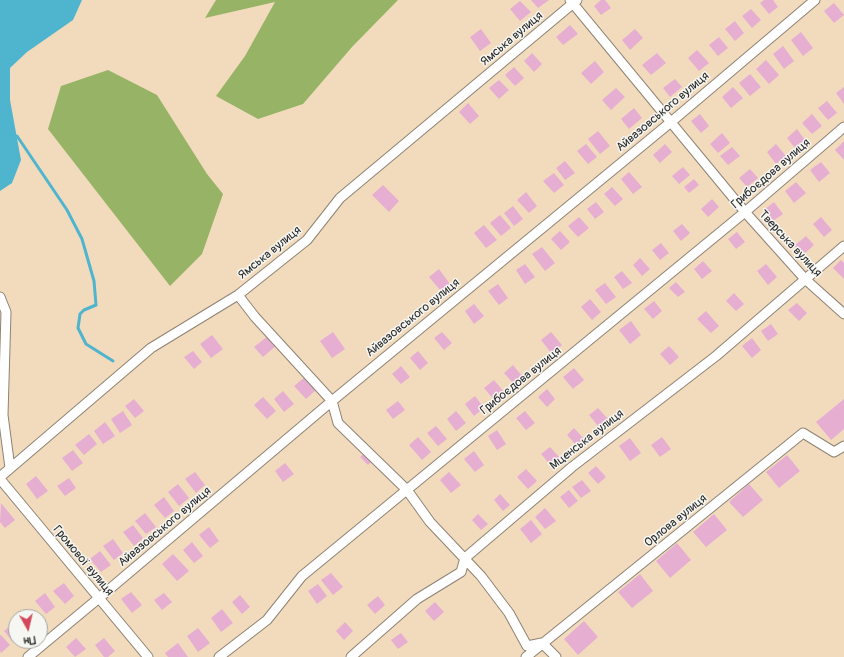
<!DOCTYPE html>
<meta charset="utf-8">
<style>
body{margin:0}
#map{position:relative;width:844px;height:657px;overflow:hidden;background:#f2dbbd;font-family:Pangolin,sans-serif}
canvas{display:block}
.north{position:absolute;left:8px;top:609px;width:40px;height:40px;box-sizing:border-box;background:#f6f6f2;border:1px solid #a5a5a2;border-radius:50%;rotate:172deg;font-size:11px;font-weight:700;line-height:16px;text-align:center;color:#2b2b2b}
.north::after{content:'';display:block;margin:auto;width:14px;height:18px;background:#d1495b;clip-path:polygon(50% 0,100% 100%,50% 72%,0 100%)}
</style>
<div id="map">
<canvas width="844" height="657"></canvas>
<div class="north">Пн</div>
</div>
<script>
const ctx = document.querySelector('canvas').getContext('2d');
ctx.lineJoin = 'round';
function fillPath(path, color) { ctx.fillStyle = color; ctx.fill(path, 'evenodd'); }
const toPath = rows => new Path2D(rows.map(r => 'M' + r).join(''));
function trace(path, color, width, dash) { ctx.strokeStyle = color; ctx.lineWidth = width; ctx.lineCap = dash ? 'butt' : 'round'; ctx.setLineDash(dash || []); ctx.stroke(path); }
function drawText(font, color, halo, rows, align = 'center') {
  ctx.font = font + ' Pangolin,sans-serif'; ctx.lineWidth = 3; ctx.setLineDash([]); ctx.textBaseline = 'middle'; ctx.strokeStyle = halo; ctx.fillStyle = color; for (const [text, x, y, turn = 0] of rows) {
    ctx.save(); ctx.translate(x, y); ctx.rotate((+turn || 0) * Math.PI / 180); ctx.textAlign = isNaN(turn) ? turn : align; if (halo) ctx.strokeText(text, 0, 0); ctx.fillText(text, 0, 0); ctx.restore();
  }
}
fillPath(toPath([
 [216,0,398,0,352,47,303,104,258,119,216,96,245,56,275,2,205,18],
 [108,70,157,95,207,174,223,194,202,254,170,286,48,129,61,86]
]), '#97b366');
fillPath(toPath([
 [0,0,82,0,73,20,27,52,10,68,10,100,21,160,12,183,0,191]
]), '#4fb4ce');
trace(toPath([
 [17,136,67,210,82,239,94,281,96,305,84,310,80,314,78,328,86,344,113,361]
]), '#4fb4ce', 3);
fillPath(toPath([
 [531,0,549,0,538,8],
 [601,0,605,0,611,8,601,15,594,6],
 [764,0,773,0,778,7,769,14,760,3],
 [520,1,531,12,520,21,510,9],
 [834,3,844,15,834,23,824,11],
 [751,9,761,20,752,28,742,16],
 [735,21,744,33,735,41,725,29],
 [570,25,578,34,563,45,556,37],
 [481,29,491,43,480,51,470,37],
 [635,29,643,38,630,50,622,40],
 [801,32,813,48,803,56,791,40],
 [719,37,728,48,718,56,709,45],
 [783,46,794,61,784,69,773,54],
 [697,50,709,63,699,71,688,58],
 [532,53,542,64,534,72,524,61],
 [657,53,666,63,651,75,642,65],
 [766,60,779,75,769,84,756,69],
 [595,61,604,72,591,84,581,73],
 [514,67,524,78,515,86,505,75],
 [750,74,761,87,750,96,739,83],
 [675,79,682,87,670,97,663,88],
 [499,80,509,90,499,99,489,88],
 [733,87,743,98,731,108,722,97],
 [844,87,844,104,836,93],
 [616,88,625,97,611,110,602,100],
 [827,101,837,113,828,120,818,108],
 [468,103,479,116,470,124,459,112],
 [634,108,642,118,629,129,621,119],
 [700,114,709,126,701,133,691,121],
 [812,114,822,126,812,134,802,123],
 [797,129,805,140,795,148,787,138],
 [598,131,610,146,600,154,588,139],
 [722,133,730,143,718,153,710,144],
 [844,141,844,160,835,150],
 [586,144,597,157,588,164,577,151],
 [665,144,672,152,660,163,653,155],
 [776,144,786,156,776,164,767,152],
 [732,147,740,156,728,165,720,156],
 [565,161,575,173,565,180,556,168],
 [821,162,830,173,819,182,810,170],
 [683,167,690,175,679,184,672,176],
 [750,169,758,178,747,187,739,178],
 [629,172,642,187,633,194,621,179],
 [554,173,564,185,554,193,543,181],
 [694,179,699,185,689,193,684,187],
 [796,182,806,193,794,203,785,191],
 [383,185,399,201,389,212,372,195],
 [612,187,623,199,615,206,604,194],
 [526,192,537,206,529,213,517,200],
 [712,199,719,207,708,217,701,209],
 [596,202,604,212,595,219,587,209],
 [774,202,783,214,773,221,764,210],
 [513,206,523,219,514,226,504,213],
 [500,215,511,228,501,236,490,223],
 [579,217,589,228,578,237,568,226],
 [821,217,832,230,824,237,813,224],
 [682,224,690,233,681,241,673,231],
 [484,225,497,240,486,248,474,233],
 [560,231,570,242,561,250,551,239],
 [737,232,745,242,736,249,728,239],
 [806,236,814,245,803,255,794,246],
 [661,243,669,253,660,260,652,250],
 [542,247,555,263,545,271,532,254],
 [640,258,650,269,642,276,633,265],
 [841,260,844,263,844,279,833,268],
 [703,261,712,271,702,279,694,269],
 [525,264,535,277,525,284,516,270],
 [766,264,777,277,768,285,757,271],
 [439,269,450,284,441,291,429,277],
 [622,271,632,283,623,289,614,277],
 [676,282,685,292,678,297,669,288],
 [605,283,616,297,606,304,595,290],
 [498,284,508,298,499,305,488,291],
 [734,293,744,304,736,311,726,301],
 [590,299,601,312,592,320,581,307],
 [654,301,662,311,653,319,644,309],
 [797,303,807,313,799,321,788,310],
 [474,304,484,316,474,324,465,311],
 [706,311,719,326,711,333,697,319],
 [631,321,641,335,630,344,619,330],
 [771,324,778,334,768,341,761,331],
 [333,332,345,349,332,358,320,341],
 [442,332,452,343,444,350,434,338],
 [551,332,562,345,552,354,541,340],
 [212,335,223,349,211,358,200,344],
 [269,335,277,345,263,357,254,347],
 [752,338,761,350,752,358,742,346],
 [669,346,679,357,670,365,660,354],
 [193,351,202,362,194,369,184,357],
 [418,351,428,363,420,370,410,358],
 [513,365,522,376,513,383,504,373],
 [401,366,410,377,401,384,392,374],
 [574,368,584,380,573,389,563,377],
 [305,377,316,390,306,399,294,386],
 [494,380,504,392,494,400,484,388],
 [547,389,555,399,547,407,538,397],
 [283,391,294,404,284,412,274,399],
 [475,396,484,408,474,416,465,404],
 [263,397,276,411,267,419,254,405],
 [134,399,144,411,135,418,125,406],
 [844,399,844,429,831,440,816,422],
 [398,401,405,410,393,419,386,410],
 [598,408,608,419,599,427,589,415],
 [123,411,132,425,120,433,111,419],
 [456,411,466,423,456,431,447,419],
 [525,411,535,423,526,430,516,418],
 [105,422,115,436,103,444,94,431],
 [436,426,447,439,438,446,427,433],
 [574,428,584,439,577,446,567,435],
 [497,430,506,444,497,450,488,436],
 [89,434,97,444,84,455,75,445],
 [418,437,431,452,422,460,409,445],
 [662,437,671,449,660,457,651,445],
 [630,438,641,453,630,461,619,446],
 [550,447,562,460,553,468,541,454],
 [369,449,376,458,368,465,360,457],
 [73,450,83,463,72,471,62,458],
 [474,451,484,465,475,472,464,459],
 [787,455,800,471,779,488,766,472],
 [285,463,294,474,283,482,275,471],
 [596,466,606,477,598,484,588,473],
 [526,469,537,481,528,489,517,477],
 [195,472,205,485,196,493,185,479],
 [449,472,461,485,451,493,440,480],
 [36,476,48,491,37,499,26,484],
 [69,478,76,488,65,496,57,486],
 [582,480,591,491,581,498,572,487],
 [178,484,189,498,179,506,168,492],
 [749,484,763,500,743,517,729,502],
 [569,490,578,501,569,508,560,497],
 [500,494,510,505,503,511,494,500],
 [164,497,174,511,165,518,154,505],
 [1,503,15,520,5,528,0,522],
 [545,508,556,521,545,529,535,517],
 [145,513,156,527,146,534,135,521],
 [478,514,488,524,481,530,472,520],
 [714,514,727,530,706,547,693,532],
 [531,520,542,534,531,543,520,529],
 [133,525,143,538,134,546,123,532],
 [209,527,219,541,210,548,199,535],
 [113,539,123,553,114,560,103,546],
 [192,542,203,556,194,563,183,550],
 [677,543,691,560,670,578,656,561],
 [100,551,111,565,101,572,90,559],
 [173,554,189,571,177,581,162,564],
 [331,573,343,587,333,595,321,580],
 [640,574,653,591,632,608,618,592],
 [64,583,74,596,65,604,53,591],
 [318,584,327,596,317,604,308,591],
 [131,592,142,605,132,613,121,599],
 [45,593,55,607,46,614,35,601],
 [164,593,172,602,162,610,154,600],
 [240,595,250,607,242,614,232,602],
 [378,596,385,605,375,614,367,605],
 [435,602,444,612,434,621,425,611],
 [222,609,233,623,221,632,211,618],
 [584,621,598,637,578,655,564,639],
 [345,622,353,631,344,640,336,631],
 [14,623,16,626,16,641,14,643,4,631],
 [198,628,210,643,198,652,187,636],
 [401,633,408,642,398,649,391,640],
 [1,635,10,645,1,653,0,651,0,636],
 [76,638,86,649,75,657,66,647],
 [104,638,115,651,108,657,104,657,95,645],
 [178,643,188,657,168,657,165,653]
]), '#e6aed1');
const street = toPath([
 [570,0,745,212,805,279,844,314],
 [238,295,255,317,332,401,338,423,407,490,430,522,481,576,509,613,527,646,542,643,556,657],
 [0,297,6,312,3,415,10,468],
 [0,477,151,348,238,295,307,240,340,198,577,0],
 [0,479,148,657],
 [28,657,99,598,332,401,671,122,815,0],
 [219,657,267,620,302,576,745,212,844,127],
 [351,657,417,599,461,572,465,558,572,467,716,356,844,246],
 [526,657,803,433,834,452,844,446]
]);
trace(street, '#8e8374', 11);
trace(street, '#fff', 9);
drawText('12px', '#2b2b2b', '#f6f6f2', [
 ["Ямська вулиця",512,39,-40],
 ["Айвазовського вулиця",663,112,-40],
 ["Грибоєдова вулиця",771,174,-41],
 ["Тверська вулиця",790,244,47],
 ["Ямська вулиця",270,253,-39],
 ["Айвазовського вулиця",413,318,-39],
 ["Грибоєдова вулиця",521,381,-39],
 ["Мценська вулиця",587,440,-38],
 ["Орлова вулиця",676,521,-39],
 ["Айвазовського вулиця",165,527,-40],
 ["Громової вулиця",83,561,50]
]);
</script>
